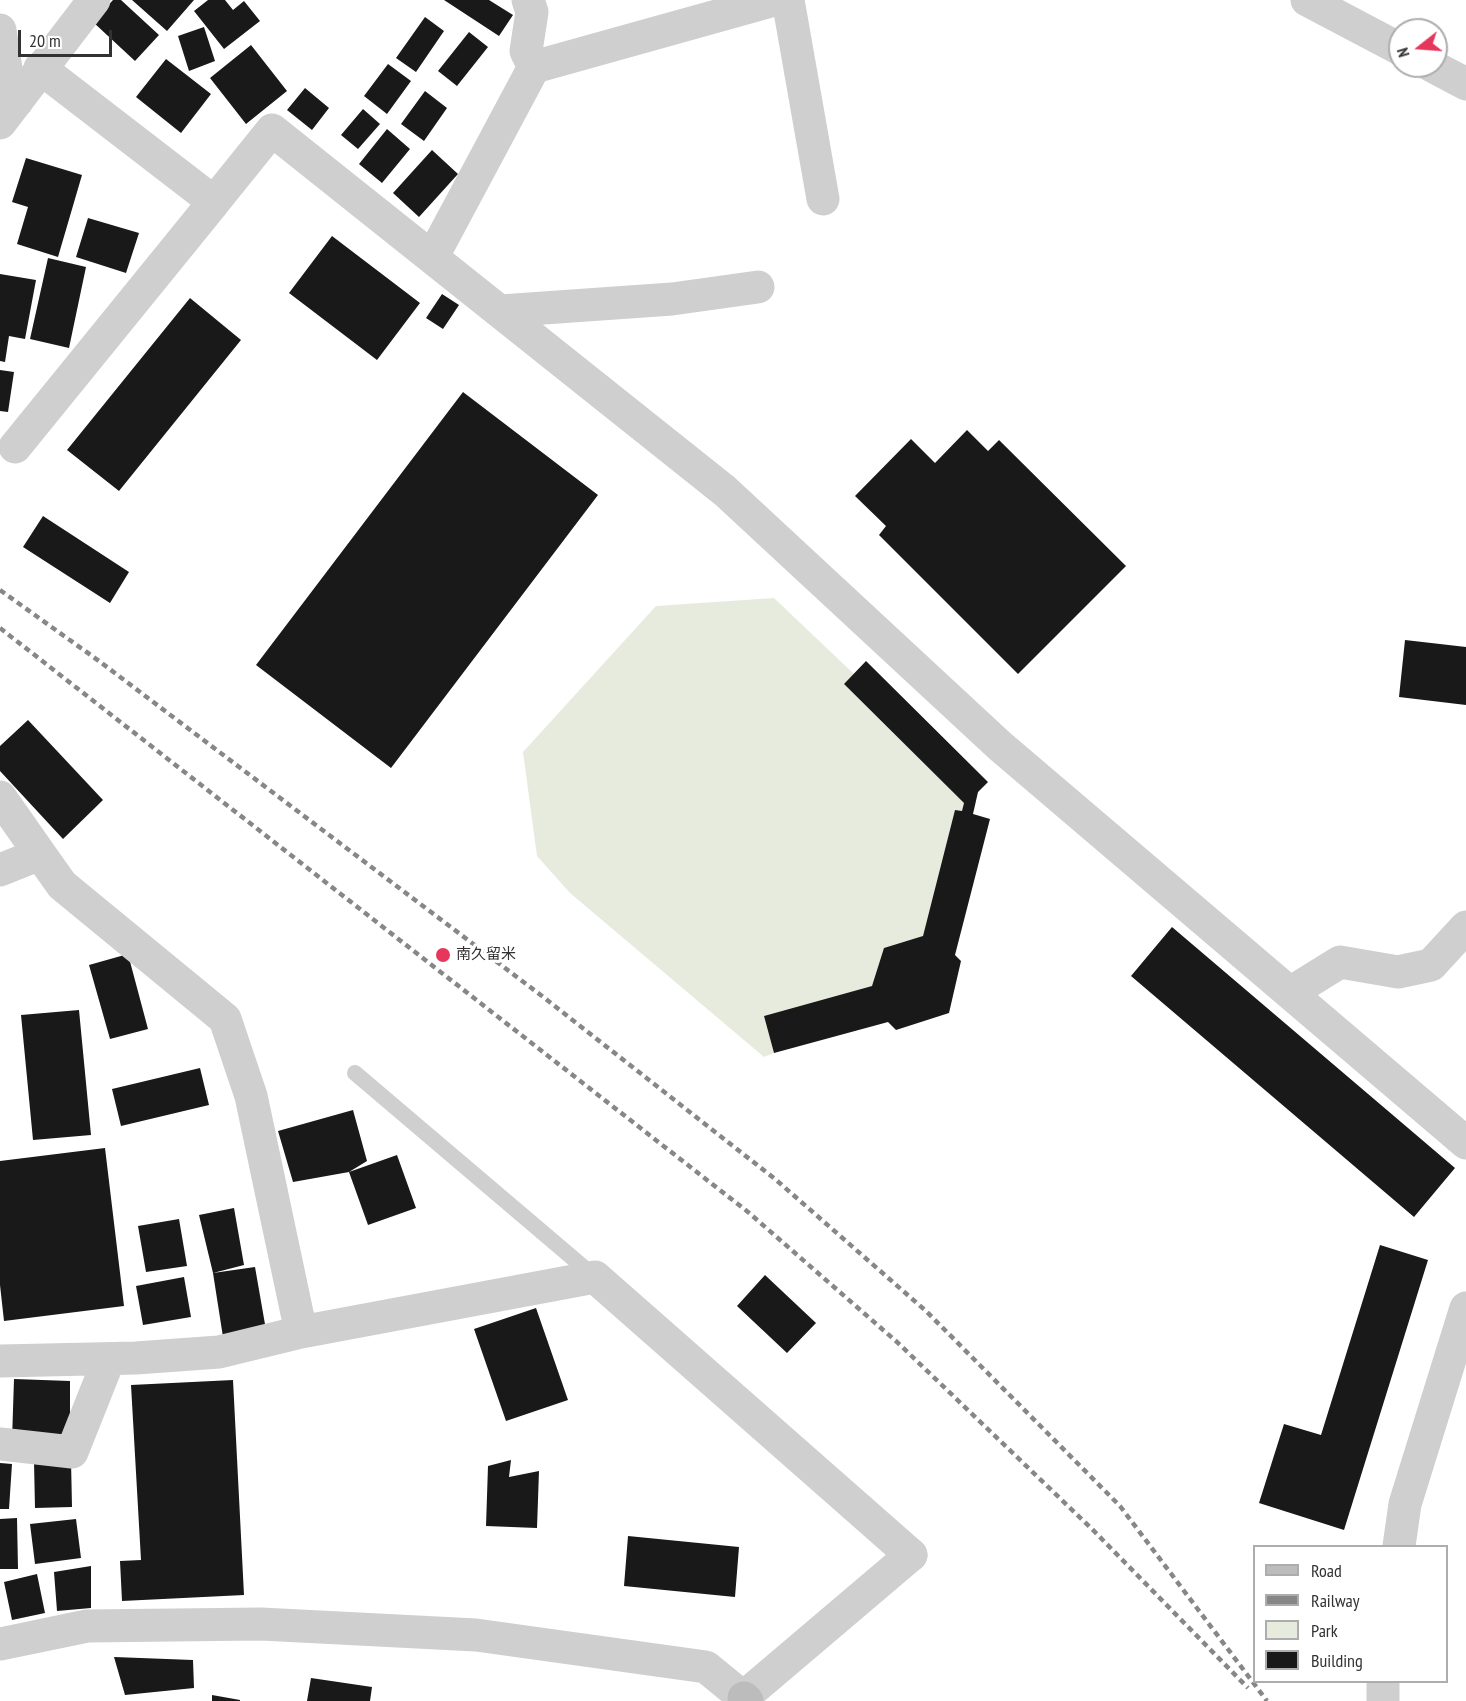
<!DOCTYPE html>
<meta charset="utf-8">
<style>
body{margin:0}
#map{position:relative;width:1466px;height:1701px;overflow:hidden;background:#fff;font-family:"PT Sans Narrow",sans-serif}
canvas{display:block}
.legend{position:absolute;left:1253px;top:1545px;width:195px;height:138px;box-sizing:border-box;background:#fff;border:2px solid #adadad;margin:0;padding:8px 10px;list-style:none;font-size:18px;color:#323232}
.legend li{display:flex;align-items:center;gap:12px;height:30px}
.legend b{width:30px;border:2px solid #adadad}
.north{position:absolute;left:1388px;top:18px;width:60px;height:60px;box-sizing:border-box;background:#fff;border:2px solid #adadad;border-radius:50%;rotate:253deg;font-size:16px;font-weight:700;line-height:24px;text-align:center;color:#323232}
.north::after{content:'';display:block;margin:auto;width:21px;height:27px;background:#e6365b;clip-path:polygon(50% 0,100% 100%,50% 72%,0 100%)}
.scale{position:absolute;left:18px;top:30px;width:94px;height:27px;box-sizing:border-box;border:3px solid #323232;border-top:0;padding-left:8px;font-size:18px;line-height:21px;white-space:nowrap;color:#323232;-webkit-text-stroke:4px #fff;paint-order:stroke}
</style>
<div id="map">
<canvas width="1466" height="1701"></canvas>
<ul class="legend">
<li><b style="height:8px;background:#bcbcbc"></b>Road</li>
<li><b style="height:8px;background:#878787"></b>Railway</li>
<li><b style="height:16px;background:#e7ebdd"></b>Park</li>
<li><b style="height:16px;background:#191919"></b>Building</li>
</ul>
<div class="north">N</div>
<div class="scale">20 m</div>
</div>
<script>
const ctx = document.querySelector('canvas').getContext('2d');
ctx.lineJoin = 'round';
function fillPath(path, color) { ctx.fillStyle = color; ctx.fill(path, 'evenodd'); }
const toPath = rows => new Path2D(rows.map(r => 'M' + r).join(''));
function trace(path, color, width, dash) { ctx.strokeStyle = color; ctx.lineWidth = width; ctx.lineCap = dash ? 'butt' : 'round'; ctx.setLineDash(dash || []); ctx.stroke(path); }
function drawText(font, color, halo, rows, align = 'center') {
  ctx.font = font + ' "PT Sans Narrow","Noto Sans JP",sans-serif'; ctx.lineWidth = 6; ctx.setLineDash([]); ctx.textBaseline = 'middle'; ctx.strokeStyle = halo; ctx.fillStyle = color; for (const [text, x, y, turn = 0] of rows) {
    ctx.save(); ctx.translate(x, y); ctx.rotate((+turn || 0) * Math.PI / 180); ctx.textAlign = isNaN(turn) ? turn : align; if (halo) ctx.strokeText(text, 0, 0); ctx.fillText(text, 0, 0); ctx.restore();
  }
}
fillPath(toPath([
 [774,598,854,674,844,684,964,803,962,811,955,810,923,936,872,986,764,1016,774,1053,764,1057,570,893,537,856,523,752,656,606]
]), '#e7ebdd');
fillPath(toPath([
 [113,0,121,0,159,35,135,61,93,22],
 [132,0,194,0,167,31],
 [208,0,225,0,233,10,244,1,260,21,224,49,194,11],
 [444,0,489,0,513,15,499,36],
 [425,17,444,31,416,72,396,58],
 [204,27,215,61,189,71,178,36],
 [469,32,488,47,457,86,438,71],
 [251,45,287,91,246,124,210,78],
 [166,59,211,94,181,133,136,97],
 [388,64,411,81,387,114,364,96],
 [305,88,329,108,312,130,287,110],
 [425,91,447,108,424,141,401,124],
 [363,109,380,124,358,149,341,135],
 [387,129,410,149,382,183,359,164],
 [432,150,458,174,419,217,393,193],
 [26,158,82,175,58,257,17,244,28,207,12,202],
 [88,218,139,233,126,273,76,257],
 [332,236,420,303,377,360,289,293],
 [48,258,86,267,69,348,30,339],
 [0,274,36,280,25,339,9,336,5,362,0,361],
 [442,294,459,305,443,329,426,318],
 [190,298,241,340,119,491,67,450],
 [0,370,14,372,8,412,0,411],
 [463,392,598,495,391,768,256,665],
 [967,430,988,451,999,440,1126,566,1018,674,879,535,886,526,855,496,911,439,935,463],
 [43,516,129,572,110,603,23,547],
 [1405,640,1466,647,1466,705,1399,697],
 [866,661,988,782,978,792,973,814,990,819,955,955,961,961,949,1013,896,1030,888,1022,774,1053,764,1016,872,986,884,948,923,936,955,810,962,811,964,803,844,684],
 [28,720,103,800,63,839,0,771,0,746],
 [1172,927,1455,1168,1414,1217,1131,976],
 [128,954,148,1029,110,1039,89,965],
 [79,1010,91,1135,33,1140,21,1015],
 [200,1068,209,1105,121,1126,112,1089],
 [353,1110,367,1161,349,1172,293,1182,278,1131],
 [105,1148,124,1306,4,1321,0,1285,0,1161],
 [397,1155,416,1208,368,1225,349,1172],
 [234,1208,244,1265,213,1273,255,1267,266,1330,223,1337,213,1273,199,1215],
 [179,1219,187,1266,146,1272,138,1226],
 [1380,1245,1428,1260,1344,1530,1259,1503,1284,1424,1321,1435],
 [765,1275,816,1323,787,1353,737,1306],
 [184,1277,191,1317,143,1325,136,1286],
 [536,1308,568,1400,506,1421,474,1329],
 [14,1379,70,1381,70,1441,12,1440],
 [233,1380,244,1595,122,1601,120,1561,141,1560,131,1385],
 [71,1460,72,1507,35,1508,34,1462],
 [511,1460,509,1477,539,1471,537,1528,486,1526,488,1466],
 [0,1463,12,1464,9,1509,0,1509],
 [17,1518,18,1569,0,1569,0,1519],
 [76,1519,81,1558,35,1564,30,1524],
 [628,1536,739,1547,735,1597,624,1586],
 [91,1566,91,1608,57,1611,54,1572],
 [37,1574,45,1613,12,1620,4,1582],
 [114,1657,193,1660,194,1688,125,1695],
 [311,1678,372,1687,370,1701,307,1701],
 [212,1695,240,1700,240,1701,212,1701]
]), '#191919');
trace(toPath([
 [355,1073,595,1277]
]), '#cfcfcf', 16);
trace(toPath([
 [528,0,532,12,526,51,534,67],
 [788,0,823,199],
 [0,30,7,75,17,101],
 [40,68,214,202,272,130,725,491,1000,746,1466,1143],
 [433,256,534,67,774,0],
 [501,311,672,299,758,287],
 [15,447,214,202],
 [0,797,40,854],
 [0,870,40,854,62,885,225,1019,251,1096,301,1332],
 [1290,993,1340,962,1398,972,1431,965,1466,927],
 [0,1361,136,1358,219,1352,301,1332,595,1277,911,1555],
 [0,1444,72,1452,109,1359],
 [1399,1546,1405,1504,1466,1308],
 [0,1644,87,1626,261,1624,476,1635,706,1667,744,1698],
 [1383,1682,1383,1701]
]), '#cfcfcf', 33);
trace(toPath([
 [1307,0,1400,49],
 [1432,66,1466,84],
 [0,123,94,0],
 [739,1701,911,1555]
]), '#cfcfcf', 33);
trace(toPath([
 [744,1698,747,1701]
]), '#bcbcbc', 33);
trace(toPath([
 [0,590,99,661,542,996,775,1179,926,1311,1120,1506,1267,1701],
 [0,628,748,1212,897,1342,1092,1529,1248,1688]
]), '#878787', 4.5, [6, 4.5]);
for (const [x, y, r, color] of [
 [443,955,8,"#e6365b"]
]) { const dot = new Path2D(); dot.arc(x, y, r, 0, 2 * Math.PI); ctx.fillStyle = color; ctx.fill(dot); trace(dot, '#fff', 2); }
drawText('15px', '#323232', '#fff', [
 ["南久留米",456,955]
], 'left');
</script>
